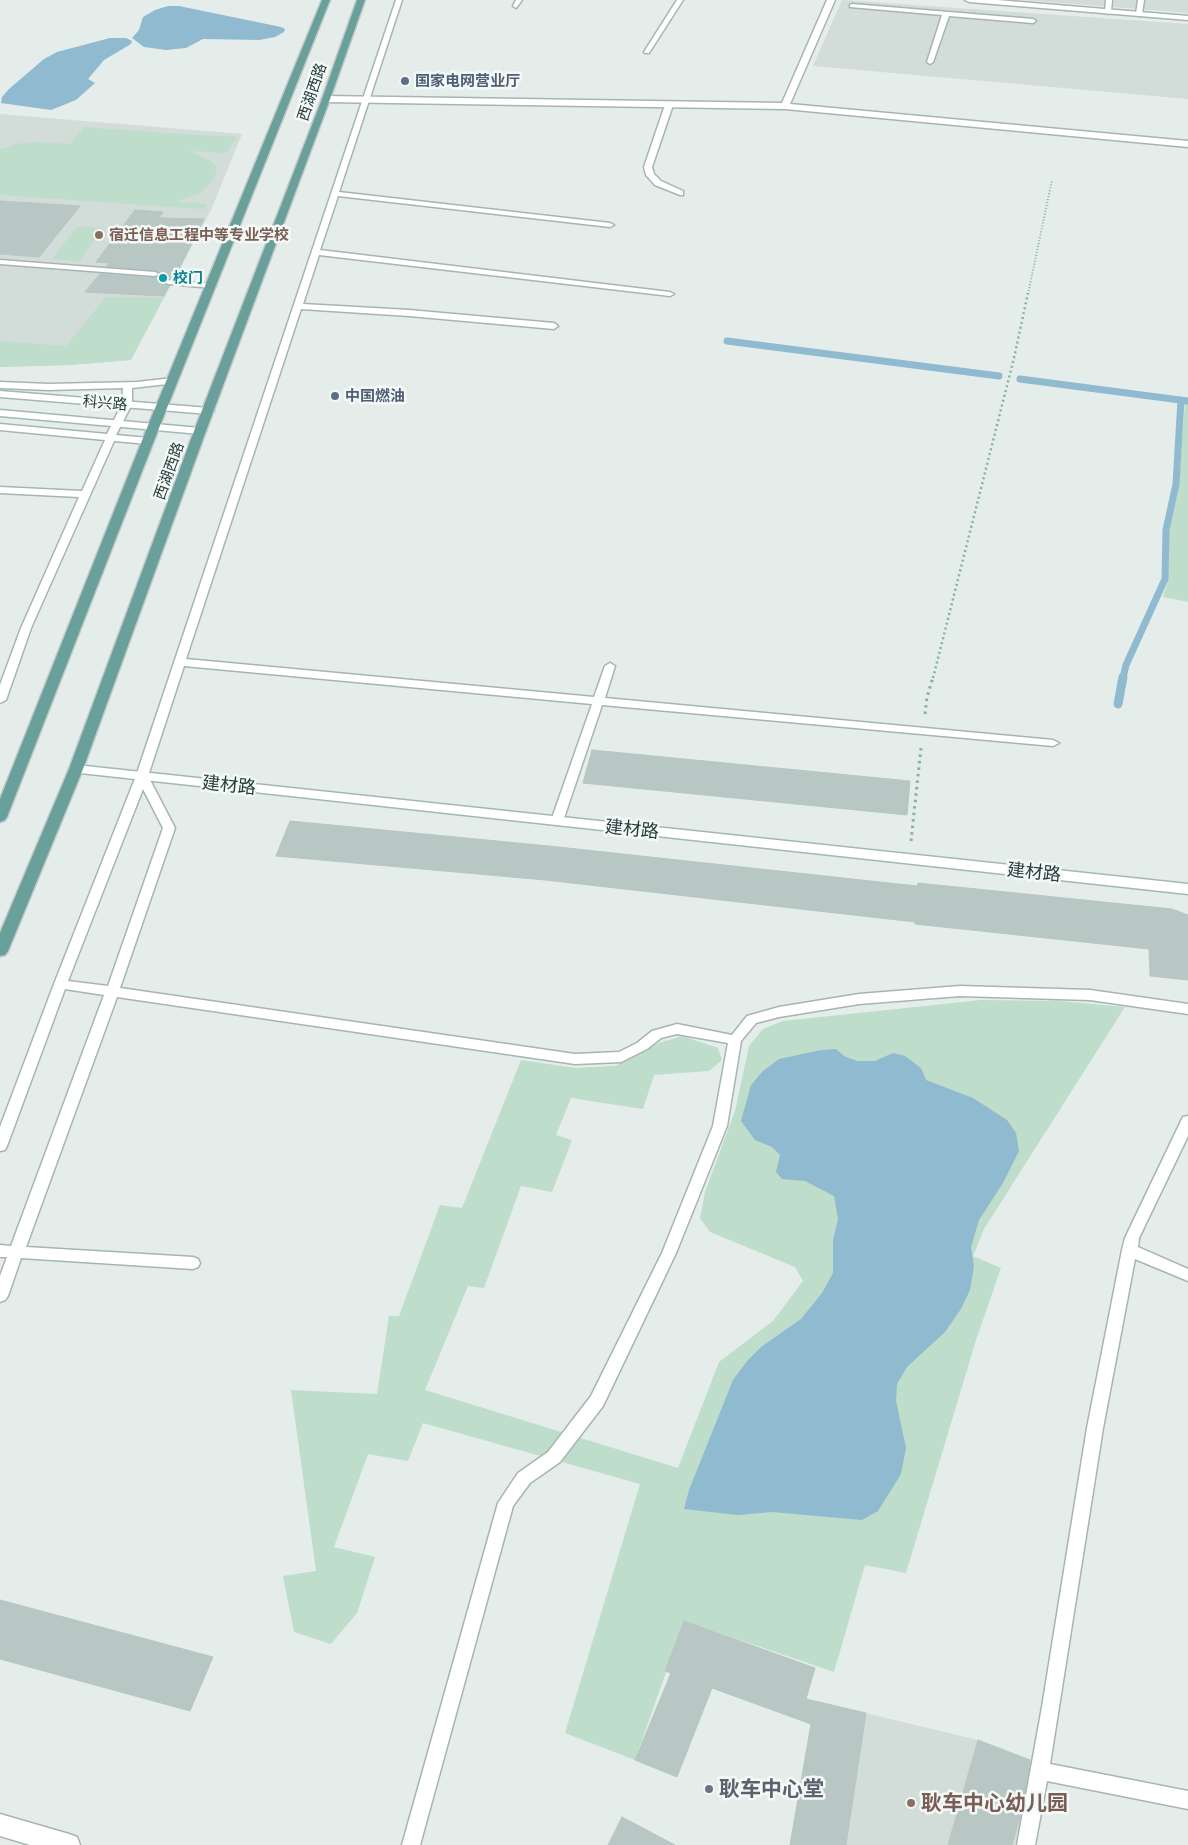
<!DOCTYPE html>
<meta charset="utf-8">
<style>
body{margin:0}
canvas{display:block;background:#e4edea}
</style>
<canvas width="1188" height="1845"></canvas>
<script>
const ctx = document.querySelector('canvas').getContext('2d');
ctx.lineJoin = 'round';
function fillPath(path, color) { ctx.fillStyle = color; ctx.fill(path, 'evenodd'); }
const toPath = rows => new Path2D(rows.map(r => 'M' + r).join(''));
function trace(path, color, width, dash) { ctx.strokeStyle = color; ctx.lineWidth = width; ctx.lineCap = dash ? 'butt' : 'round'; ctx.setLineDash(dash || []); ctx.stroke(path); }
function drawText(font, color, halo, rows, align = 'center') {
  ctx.font = font + ' "Exo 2","Noto Sans SC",sans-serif'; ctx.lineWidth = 5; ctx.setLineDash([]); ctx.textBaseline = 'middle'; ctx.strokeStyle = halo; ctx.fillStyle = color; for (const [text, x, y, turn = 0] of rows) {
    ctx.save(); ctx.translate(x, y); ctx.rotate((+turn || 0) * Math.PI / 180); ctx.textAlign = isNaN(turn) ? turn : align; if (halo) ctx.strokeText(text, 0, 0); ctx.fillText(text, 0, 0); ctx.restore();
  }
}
fillPath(toPath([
 [842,0,1188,24,1188,99,813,66],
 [1023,0,1188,0,1188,13,1164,11],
 [0,114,242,134,211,210,131,360,70,365,0,367],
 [815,1701,978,1740,1034,1761,1015,1845,790,1845]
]), '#d2dcd9');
fillPath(toPath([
 [85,127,165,133,237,137,226,153,190,151,212,162,216,167,216,173,212,181,200,193,176,202,207,204,204,209,0,195,0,149,22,143,36,142,70,144],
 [77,227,104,228,79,261,52,259],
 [106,297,163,298,131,360,70,365,0,367,0,341,66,346],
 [1185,402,1188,403,1188,602,1163,597,1168,580,1169,532,1179,484],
 [981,1000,1060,1001,1125,1007,984,1229,973,1256,1001,1268,976,1340,906,1573,865,1565,834,1672,684,1621,635,1760,565,1733,640,1484,423,1423,408,1461,368,1454,334,1547,375,1557,357,1613,331,1644,294,1632,283,1576,316,1571,291,1390,377,1394,389,1316,399,1316,440,1205,462,1208,521,1060,575,1068,615,1066,659,1043,682,1036,718,1048,722,1060,709,1071,654,1075,643,1109,571,1098,556,1135,572,1140,552,1192,521,1186,484,1288,468,1286,425,1390,678,1468,719,1362,773,1321,803,1281,795,1267,710,1232,700,1218,705,1192,735,1111,749,1046,763,1029,783,1021]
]), '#beddcb');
fillPath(toPath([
 [168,6,179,6,281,27,285,29,284,32,275,37,259,40,203,39,186,48,166,50,144,47,132,38,139,30,143,17,155,10],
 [110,38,126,38,132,41,131,44,104,60,88,79,95,83,76,100,51,110,1,103,2,97,9,89,44,59,57,52],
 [836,1049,844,1056,857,1061,875,1061,893,1053,905,1056,921,1068,926,1080,973,1098,1007,1120,1016,1133,1019,1151,1003,1183,979,1220,971,1247,974,1267,970,1290,961,1309,945,1332,907,1367,897,1384,896,1401,906,1448,901,1474,878,1511,862,1520,772,1512,738,1515,684,1509,689,1490,733,1380,748,1360,761,1347,801,1319,822,1293,833,1273,833,1240,838,1219,834,1196,805,1181,782,1179,776,1172,780,1155,772,1147,755,1140,741,1121,751,1085,763,1071,779,1059,821,1050]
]), '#8fbacf');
trace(toPath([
 [727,341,999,376],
 [1020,379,1188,401],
 [1123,678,1126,665,1165,579,1166,530,1176,484,1181,400]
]), '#8fbacf', 7);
trace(toPath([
 [1118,704,1123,677]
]), '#8fbacf', 9);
const building = toPath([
 [0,201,80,206,39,257,0,254,0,201],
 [135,210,163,212,159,218,204,219,174,279,163,279,163,284,169,286,164,296,85,292,100,274,155,278,161,275,155,270,106,266,109,263,96,262,135,210],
 [592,750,910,781,907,815,583,783,592,750],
 [290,821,549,846,917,886,918,883,1172,909,1188,915,1188,980,1150,976,1149,949,915,924,915,922,545,880,276,856,290,821],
 [0,1600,213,1657,190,1711,0,1659,0,1600],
 [684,1621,815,1668,806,1699,866,1713,846,1845,790,1845,811,1724,712,1688,677,1777,635,1760,671,1673,665,1671,684,1621],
 [978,1740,1030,1760,1022,1809,1012,1845,948,1845,978,1740],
 [622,1817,675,1845,608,1845,622,1817]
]);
fillPath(building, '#b9c7c4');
trace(building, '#b6c6c2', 1);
const lane = toPath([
 [396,0,402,0,339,192,610,223,614,225,610,227,338,196,320,250,670,292,674,294,670,296,319,255,303,304,409,310,554,323,558,326,554,329,409,316,301,309,186,659,594,697,605,666,610,663,615,666,605,698,1053,740,1059,743,1053,746,602,705,563,821,557,825,551,821,592,704,184,666,148,776,175,828,120,988,575,1054,619,1052,637,1043,652,1031,677,1024,732,1035,747,1016,779,1007,859,994,960,986,1090,990,1188,1004,1188,1014,1090,1000,960,996,859,1004,779,1017,756,1023,741,1041,727,1126,676,1253,603,1406,560,1462,530,1483,513,1506,420,1845,402,1845,498,1503,518,1473,548,1452,591,1396,662,1253,713,1126,728,1043,677,1034,661,1038,647,1049,621,1062,575,1064,117,997,26,1247,193,1257,198,1259,200,1263,198,1267,193,1269,21,1258,8,1296,5,1300,0,1302,0,1276,7,1257,0,1257,0,1245,11,1246,104,995,65,989,7,1146,5,1150,0,1151,0,1127,54,984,136,776,396,0],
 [143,789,163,828,108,986,68,981,143,789],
 [516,0,522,0,516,8,513,6,516,0],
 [677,0,683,0,649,53,645,53,644,52,677,0],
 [1106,0,1112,0,1111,12,1108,14,1105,12,1106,0],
 [1138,0,1144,0,1142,14,1139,16,1136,14,1138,0],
 [852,4,1033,19,1036,21,1033,23,949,16,933,62,930,64,927,62,942,15,850,7,850,5,852,4],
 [669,103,673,105,652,167,654,174,661,181,683,191,683,195,680,195,655,185,646,175,644,167,665,105,669,103],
 [0,260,155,272,159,274,155,276,0,264,0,260],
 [165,280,212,284,216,286,212,288,168,284,164,282,165,280],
 [173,378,177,381,176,383,132,388,132,404,116,435,148,438,153,441,148,444,114,441,31,628,6,700,0,703,0,685,21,628,79,497,0,493,0,487,82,491,105,440,0,430,0,424,107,434,122,404,123,388,49,390,0,388,0,382,49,384,137,382,173,378],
 [1188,1116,1188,1136,1139,1238,1138,1247,1188,1269,1188,1281,1135,1259,1103,1428,1050,1764,1188,1791,1188,1809,1047,1781,1035,1845,1017,1845,1042,1707,1087,1428,1122,1250,1125,1238,1181,1121,1183,1117,1188,1116]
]);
const street = toPath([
 [827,0,835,0,790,104,1188,141,1188,147,785,109,326,102,322,99,326,96,782,103,827,0],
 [965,0,997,0,1188,16,1188,20,969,2,965,0],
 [0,1814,69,1834,77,1837,80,1845,30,1845,0,1836,0,1814]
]);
const secondary = toPath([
 [0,391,209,408,214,411,209,414,0,397,0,391],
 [0,410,200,428,206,431,200,434,0,416,0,410],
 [76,765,1188,884,1188,894,71,772,69,769,71,766,76,765]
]);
const primary = toPath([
 [322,0,330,0,159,428,7,817,5,820,0,822,0,799,147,428,322,0],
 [357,0,365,0,330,99,206,431,83,769,8,951,5,955,0,956,0,933,69,769,194,431,322,99,357,0]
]);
trace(lane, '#a7b5b2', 3);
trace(street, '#a7b5b2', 3);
trace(secondary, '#a2b8b4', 3);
trace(primary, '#c2c9c8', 3);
trace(toPath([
 [1028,294,1052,180]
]), '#86afa9', 2, [1, 2]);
trace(toPath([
 [933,678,1014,358,1028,293]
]), '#86afa9', 2.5, [2, 3]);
trace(toPath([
 [925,714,927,697,933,677],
 [911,841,921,748]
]), '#86afa9', 3, [2.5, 4]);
fillPath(lane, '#fff');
fillPath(street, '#fff');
fillPath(secondary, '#fff');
fillPath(primary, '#6aa09b');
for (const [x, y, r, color] of [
 [405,81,5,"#5c6f8a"],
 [99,235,5,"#8d6e63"],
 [163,278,5,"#0f9aa8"],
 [335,396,5,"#5c6f8a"],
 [709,1789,5,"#6b7280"],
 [911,1803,5,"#8d6e63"]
]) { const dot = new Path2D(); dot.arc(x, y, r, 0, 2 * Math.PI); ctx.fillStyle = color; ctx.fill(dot); trace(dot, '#f4f9f7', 2); }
drawText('bold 15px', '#4e5e75', '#f4f9f7', [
 ["国家电网营业厅",415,81],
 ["中国燃油",345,396]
], 'left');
drawText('15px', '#243d3b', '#f4f9f7', [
 ["西湖西路",312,92,-71],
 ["科兴路",105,403,5],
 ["西湖西路",169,471,-70]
]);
drawText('bold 15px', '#785e54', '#f4f9f7', [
 ["宿迁信息工程中等专业学校",109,235]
], 'left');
drawText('bold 15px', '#0d838f', '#f4f9f7', [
 ["校门",173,278]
], 'left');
drawText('18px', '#243d3b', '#f4f9f7', [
 ["建材路",229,785,6],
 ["建材路",632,829,6],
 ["建材路",1034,872,6]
]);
drawText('bold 21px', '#5b616d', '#f4f9f7', [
 ["耿车中心堂",719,1789]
], 'left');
drawText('bold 21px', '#785e54', '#f4f9f7', [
 ["耿车中心幼儿园",921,1803]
], 'left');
</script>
